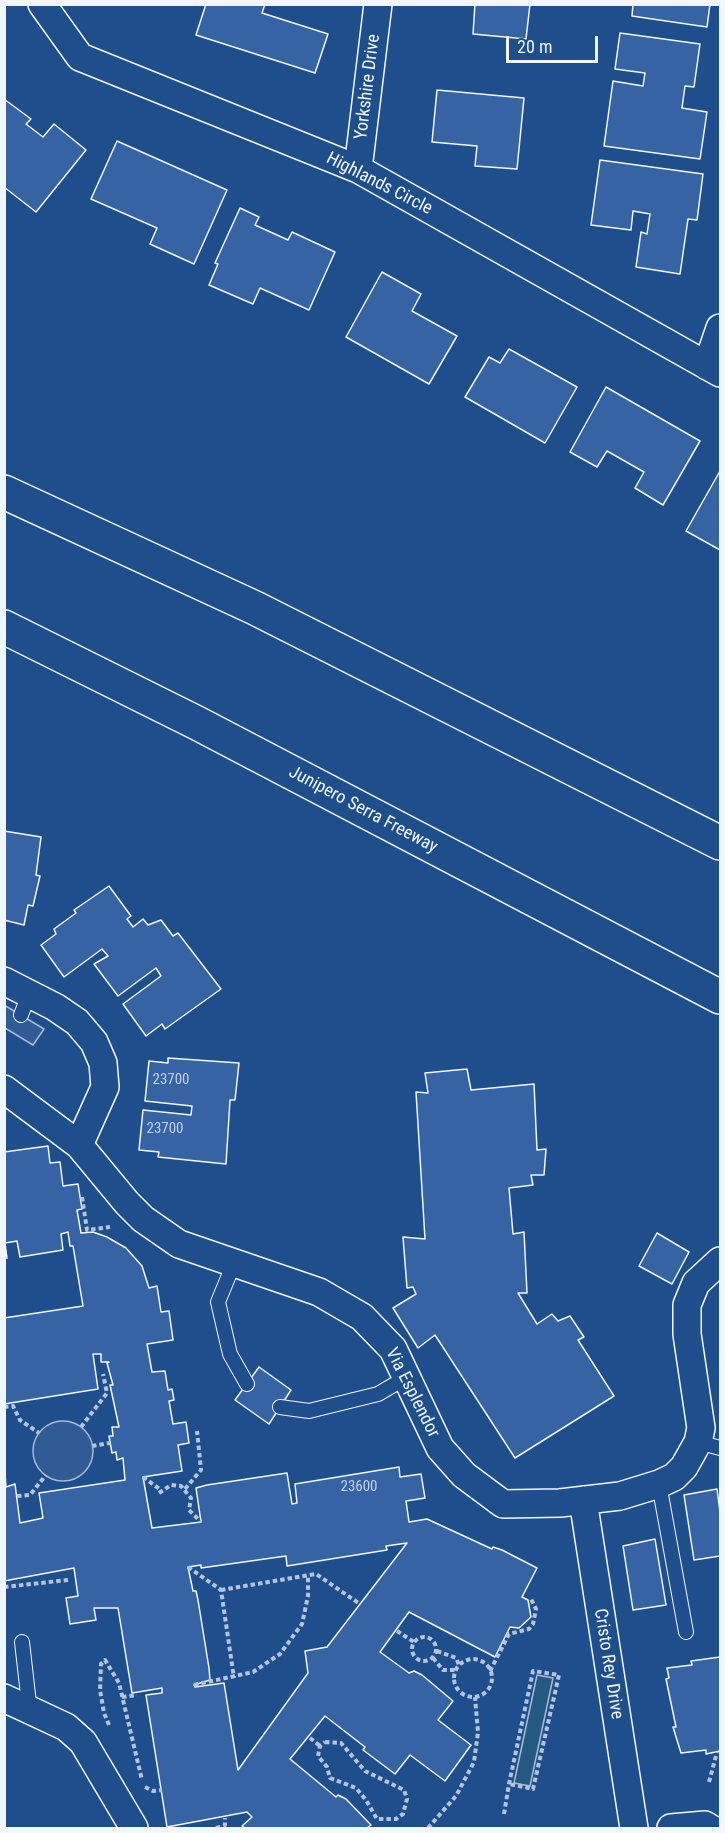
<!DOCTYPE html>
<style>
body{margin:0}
#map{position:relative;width:725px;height:1833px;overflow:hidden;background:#1f4e8c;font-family:"Roboto Condensed",sans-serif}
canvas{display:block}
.frame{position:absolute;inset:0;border:6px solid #f2f6ff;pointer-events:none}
.scale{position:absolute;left:506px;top:36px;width:92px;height:27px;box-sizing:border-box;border:3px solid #f2f6ff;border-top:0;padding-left:8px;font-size:18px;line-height:21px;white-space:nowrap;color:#f2f6ff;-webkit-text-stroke:4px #1f4e8c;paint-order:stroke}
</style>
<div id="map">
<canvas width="725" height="1833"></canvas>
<div class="frame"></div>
<div class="scale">20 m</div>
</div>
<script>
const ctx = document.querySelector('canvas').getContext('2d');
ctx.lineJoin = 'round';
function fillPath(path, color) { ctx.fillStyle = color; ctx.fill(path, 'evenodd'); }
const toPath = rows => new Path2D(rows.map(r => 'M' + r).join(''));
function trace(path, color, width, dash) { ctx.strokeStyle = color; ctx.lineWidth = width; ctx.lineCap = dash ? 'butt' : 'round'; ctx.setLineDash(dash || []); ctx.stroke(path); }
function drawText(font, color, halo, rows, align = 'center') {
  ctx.font = font + ' "Roboto Condensed",sans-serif'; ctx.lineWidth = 4.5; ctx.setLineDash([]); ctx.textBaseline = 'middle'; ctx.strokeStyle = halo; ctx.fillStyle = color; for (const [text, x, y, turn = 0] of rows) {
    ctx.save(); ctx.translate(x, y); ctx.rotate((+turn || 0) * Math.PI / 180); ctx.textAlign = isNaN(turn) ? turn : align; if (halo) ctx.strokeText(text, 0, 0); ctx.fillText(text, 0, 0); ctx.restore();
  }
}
const green = toPath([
 [537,1675,553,1678,530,1786,514,1783,537,1675]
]);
fillPath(green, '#245a82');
trace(green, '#a8bbd7', 1.5);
const parking = toPath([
 [4,1005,44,1029,33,1045,5,1028,4,1005],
 '33 1451a30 30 0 1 1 60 0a30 30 0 1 1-60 0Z'
]);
fillPath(parking, '#305b95');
trace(parking, '#a8bbd7', 1.5);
const building = toPath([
 [206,4,265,4,262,13,328,34,315,73,196,35,206,4],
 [475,4,530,4,526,39,473,34,475,4],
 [633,4,710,4,707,27,632,16,633,4],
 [620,33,700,44,694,87,685,86,682,108,707,112,700,159,604,146,613,81,643,86,645,73,615,69,620,33],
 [437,90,524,98,517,169,475,166,477,146,432,142,437,90],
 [4,99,31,119,26,124,43,137,54,124,86,150,36,212,4,187,4,99],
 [117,141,227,190,194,264,150,244,157,228,91,199,117,141],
 [600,160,703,174,697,220,688,219,680,274,636,267,641,232,647,234,650,214,633,211,631,230,591,225,600,160],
 [240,208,259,217,255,225,288,240,292,232,335,252,309,310,260,288,253,304,209,285,218,264,215,263,240,208],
 [382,272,421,294,412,311,457,336,429,384,346,337,382,272],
 [509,349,577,387,545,443,465,397,489,357,500,363,509,349],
 [606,387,700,441,663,505,635,488,644,472,607,451,597,467,570,452,606,387],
 [720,471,720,550,686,531,720,471],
 [4,831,41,837,36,875,40,876,33,906,28,905,24,925,4,920,4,831],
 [109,886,131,916,127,919,133,927,143,919,148,925,161,920,173,936,178,933,221,989,165,1029,162,1024,146,1036,123,1004,161,976,156,968,118,996,94,964,108,956,102,949,64,977,41,945,56,934,54,929,76,913,74,910,109,886],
 [168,1058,239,1063,235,1100,230,1100,226,1164,158,1157,159,1152,139,1150,143,1110,191,1115,192,1106,145,1101,149,1061,168,1063,168,1058],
 [467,1069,471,1090,534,1084,537,1150,546,1149,544,1175,531,1175,533,1185,509,1188,513,1234,524,1232,527,1293,518,1293,537,1324,552,1314,558,1321,570,1316,584,1337,578,1340,614,1396,515,1458,435,1335,418,1348,393,1308,416,1294,413,1287,407,1288,403,1237,425,1239,416,1092,428,1093,425,1073,467,1069],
 [48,1146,50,1163,60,1162,63,1186,78,1184,82,1209,77,1210,81,1233,93,1232,107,1237,126,1248,142,1266,149,1288,157,1286,161,1312,169,1311,173,1340,147,1344,152,1372,165,1371,168,1390,172,1389,174,1400,169,1401,173,1424,186,1422,189,1443,178,1445,182,1471,143,1477,152,1528,201,1522,196,1488,207,1485,287,1473,292,1504,297,1503,295,1484,399,1467,400,1477,421,1474,425,1498,406,1501,409,1522,427,1519,492,1549,493,1547,502,1550,537,1568,522,1597,528,1600,531,1617,519,1628,510,1627,495,1657,409,1612,380,1652,409,1673,414,1671,422,1675,453,1701,438,1720,471,1745,445,1781,410,1755,395,1774,363,1750,365,1747,325,1716,290,1759,336,1797,338,1795,346,1799,371,1825,367,1828,245,1828,242,1826,252,1817,247,1812,167,1827,146,1695,162,1693,162,1688,132,1693,118,1608,94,1608,96,1620,70,1624,66,1598,78,1596,74,1568,4,1581,4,1461,6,1487,15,1484,20,1523,43,1518,39,1493,125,1480,123,1458,117,1460,116,1452,112,1453,109,1436,113,1436,112,1427,119,1427,110,1385,113,1385,107,1363,109,1362,101,1362,101,1354,93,1354,98,1389,4,1404,4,1318,83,1306,73,1246,70,1246,68,1232,61,1234,63,1250,20,1257,17,1241,5,1243,7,1258,4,1259,4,1152,48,1146],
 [407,1543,327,1647,305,1651,308,1673,238,1770,224,1683,195,1687,194,1685,210,1680,209,1668,198,1600,196,1591,193,1591,188,1567,201,1565,201,1568,286,1556,287,1566,387,1550,386,1546,407,1543],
 [657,1233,689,1252,672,1284,639,1266,657,1233],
 [259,1367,291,1390,269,1424,235,1400,259,1367],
 [717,1489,720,1512,720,1556,694,1560,684,1495,717,1489],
 [655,1539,666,1605,633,1610,623,1546,655,1539],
 [720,1657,720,1751,706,1754,706,1750,681,1753,673,1727,676,1727,666,1679,669,1678,667,1668,692,1665,691,1661,720,1657]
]);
fillPath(building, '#3563a3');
trace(building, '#f2f6ff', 1.5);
const service = toPath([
 [21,1015,29,994],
 [234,1263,218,1302,230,1354,247,1384],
 [280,1407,309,1411,378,1394,407,1377],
 [698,1442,720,1448],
 [659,1484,686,1632],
 [22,1642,30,1712]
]);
const minor = toPath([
 [42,4,80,57,358,169,720,373],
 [358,169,378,4],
 [707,366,720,328],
 [4,981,55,1007,77,1022,94,1042,103,1063,105,1087,79,1145],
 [4,1089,79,1145,127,1203,143,1219,179,1244,319,1292,362,1317,393,1349,440,1448,464,1475,503,1504,560,1503,620,1496,659,1484,674,1477,684,1467,698,1442,701,1428,687,1334,687,1305,696,1283,720,1261],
 [583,1500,634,1828],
 [4,1698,66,1727,83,1742,134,1828],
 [671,1828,705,1825,710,1828]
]);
const motorway = toPath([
 [4,492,255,608,720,843],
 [4,627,197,723,720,997]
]);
trace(service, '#f2f6ff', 16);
trace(minor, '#f2f6ff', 30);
trace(motorway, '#f2f6ff', 36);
trace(toPath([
 [82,1197,87,1230,110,1227],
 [4,1407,13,1406,20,1420,39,1433],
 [81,1427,107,1393,103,1374],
 [92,1446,110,1443],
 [143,1477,161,1490],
 [185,1489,201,1470,197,1431],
 [159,1493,171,1485,181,1486,191,1498,189,1510,201,1522],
 [17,1496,30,1495,46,1475],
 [188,1567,221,1590,234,1678],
 [4,1587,68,1580],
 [221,1590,316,1574,360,1604],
 [397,1631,414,1642],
 '412 1649a12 12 0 1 1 24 0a12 12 0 1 1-24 0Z',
 [437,1651,456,1658,459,1665],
 [433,1658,443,1670,455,1670],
 '454 1678a19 19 0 1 1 38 0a19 19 0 1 1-38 0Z',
 [490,1671,509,1634,529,1629,533,1624,536,1609,530,1597],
 [194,1685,253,1672,280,1654,302,1624,308,1596,308,1575],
 [122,1697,137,1695],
 [109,1725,104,1713,100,1690,101,1664,105,1660,119,1683,142,1780],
 [310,1738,320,1746],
 [325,1742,341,1743,365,1771,404,1790,407,1799,403,1814,396,1819,377,1819,366,1800,356,1788,330,1778,327,1767,318,1756,320,1746,325,1742],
 [709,1782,717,1752],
 [145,1787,153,1791,162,1790],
 [504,1814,509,1784,533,1671,559,1675,533,1789,509,1784],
 [216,1828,225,1825,225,1818],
 [428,1828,456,1796,474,1762,478,1732,475,1697]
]), '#b3c4dc', 4, [4.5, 3]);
trace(service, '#1f4e8c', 14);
trace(minor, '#1f4e8c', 27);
trace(motorway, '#1f4e8c', 33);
drawText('15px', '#c3d1e8', null, [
 ["23700",171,1080],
 ["23700",165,1129],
 ["23600",359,1487]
]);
drawText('18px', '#f2f6ff', '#1f4e8c', [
 ["Yorkshire Drive",368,87,-83],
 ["Highlands Circle",379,184,27],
 ["Junipero Serra Freeway",363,810,28],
 ["Via Esplendor",412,1393,63],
 ["Cristo Rey Drive",608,1664,81]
]);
</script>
